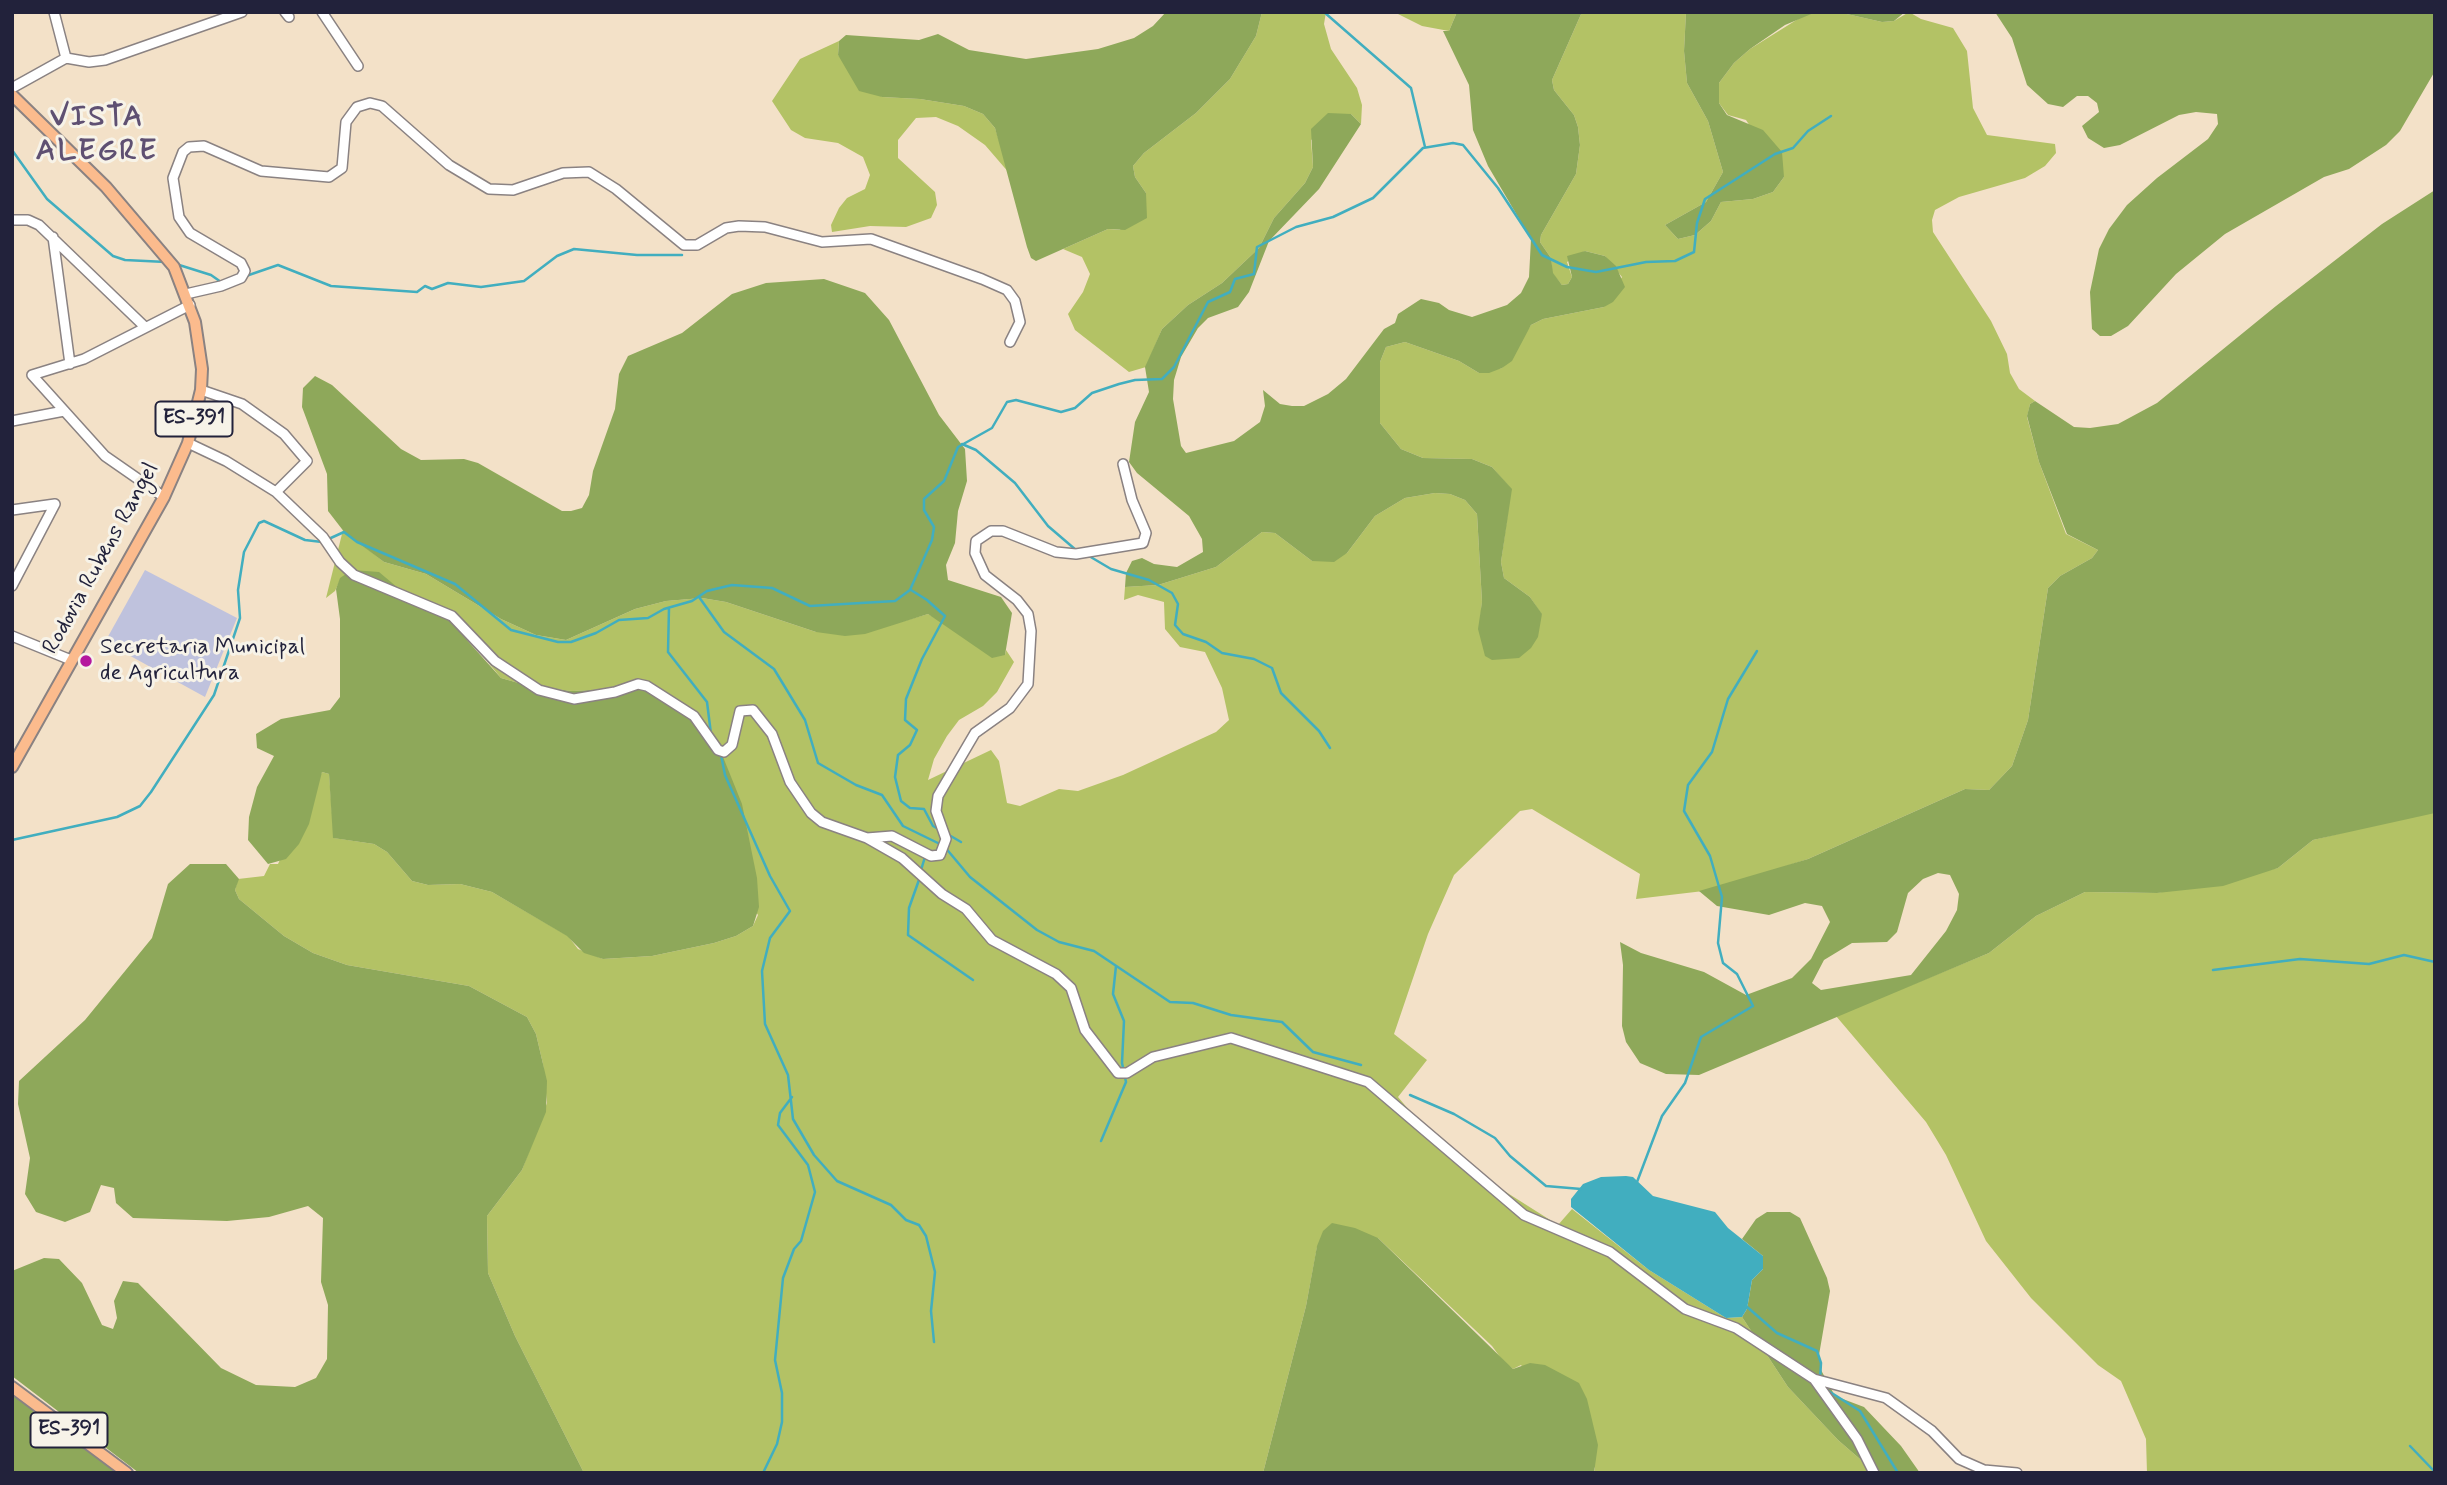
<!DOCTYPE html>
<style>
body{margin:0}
#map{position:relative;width:2447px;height:1485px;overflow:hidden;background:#f3e1c8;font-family:Mynerve,sans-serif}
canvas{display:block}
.frame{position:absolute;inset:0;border:14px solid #22223b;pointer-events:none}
</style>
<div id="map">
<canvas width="2447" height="1485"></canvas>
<div class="frame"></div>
</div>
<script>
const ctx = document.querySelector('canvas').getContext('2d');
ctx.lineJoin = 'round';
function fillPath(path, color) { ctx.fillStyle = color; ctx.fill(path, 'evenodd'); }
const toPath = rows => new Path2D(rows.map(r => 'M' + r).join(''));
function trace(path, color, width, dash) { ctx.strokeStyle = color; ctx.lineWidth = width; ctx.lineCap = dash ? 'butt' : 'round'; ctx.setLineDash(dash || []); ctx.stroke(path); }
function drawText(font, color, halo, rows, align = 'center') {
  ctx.font = font + ' Mynerve,sans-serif'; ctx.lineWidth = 6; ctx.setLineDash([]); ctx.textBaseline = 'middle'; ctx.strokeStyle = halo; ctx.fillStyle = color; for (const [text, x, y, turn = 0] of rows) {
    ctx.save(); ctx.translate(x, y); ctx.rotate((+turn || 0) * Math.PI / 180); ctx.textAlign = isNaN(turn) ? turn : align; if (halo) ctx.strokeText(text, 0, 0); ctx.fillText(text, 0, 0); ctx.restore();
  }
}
fillPath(toPath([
 [145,570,237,618,205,697,105,642]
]), '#bfc2dd');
fillPath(toPath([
 [1262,12,1326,12,1324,24,1331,49,1357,88,1362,105,1361,124,1351,114,1311,140,1313,167,1305,183,1274,218,1259,248,1222,283,1188,305,1162,329,1146,367,1129,372,1075,330,1068,314,1083,292,1090,274,1082,257,1063,249,1108,229,1120,230,1146,193,1135,177,1133,166,1144,153,1196,113,1230,79,1256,36],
 [1394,12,1457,12,1449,31,1422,26],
 [1582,12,1686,12,1684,51,1687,83,1708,121,1723,172,1706,202,1665,225,1678,239,1695,235,1711,221,1721,202,1753,199,1773,192,1784,177,1746,120,1728,115,1719,103,1719,83,1734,63,1750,49,1806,14,1838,12,1882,22,1894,21,1909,12,1921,19,1953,28,1967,51,1973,108,1987,135,2055,144,2056,153,2045,166,2025,178,1959,197,1935,210,1932,220,1933,232,1991,321,2007,354,2010,373,2019,389,2035,401,2030,404,2027,417,2039,462,2066,534,2098,550,2092,558,2060,576,2048,588,2028,720,2012,766,1989,790,1965,789,1808,859,1712,890,1636,899,1640,874,1532,809,1520,811,1454,875,1428,934,1394,1034,1427,1060,1398,1097,1425,1129,1468,1168,1558,1225,1572,1209,1649,1270,1726,1318,1742,1317,1788,1387,1838,1440,1876,1473,1594,1473,1595,1468,1521,1365,1513,1369,1503,1361,1492,1346,1378,1238,1317,1247,1306,1306,1263,1473,584,1473,515,1336,488,1273,487,1216,522,1170,547,1103,543,1064,536,1034,527,1017,469,986,347,965,313,953,284,936,239,899,235,890,238,879,264,876,270,864,278,864,322,772,329,774,334,838,374,844,387,852,412,881,428,885,460,884,492,892,568,936,578,949,603,959,652,956,714,943,736,936,753,926,758,915,611,689,572,691,529,686,501,678,472,643,341,578,335,591,326,598,343,530,384,562,426,574,501,619,536,635,566,640,635,609,666,601,702,598,726,602,816,632,887,626,928,614,1005,655,1006,650,1014,662,997,692,983,706,959,720,947,736,934,759,928,780,991,750,999,761,1007,803,1020,806,1059,789,1078,791,1123,775,1216,732,1229,720,1222,688,1205,652,1180,647,1165,629,1164,602,1138,595,1124,600,1125,587,1158,585,1216,567,1262,532,1275,533,1312,561,1347,553,1375,516,1405,498,1435,493,1450,494,1465,500,1477,514,1482,602,1479,633,1542,615,1530,597,1504,578,1501,562,1511,489,1492,467,1472,459,1423,458,1401,449,1380,423,1380,362,1386,347,1405,342,1459,361,1479,373,1502,368,1531,325,1543,319,1604,307,1622,277,1605,256,1585,251,1567,262,1572,277,1568,284,1562,285,1552,273,1551,258,1540,242,1541,235,1576,174,1580,145,1578,127,1574,115,1554,90,1552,80],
 [839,41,838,55,882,97,920,99,964,106,983,114,995,128,1010,174,985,145,958,126,936,117,916,118,898,140,898,158,935,192,937,205,931,218,906,227,870,226,832,232,831,225,839,208,847,198,865,189,870,175,863,157,838,143,805,138,791,130,772,101,800,59],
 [2424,813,2435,813,2435,1473,2147,1473,2146,1439,2121,1381,2098,1365,2031,1298,1986,1241,1946,1155,1926,1122,1836,1016,1989,953,2036,916,2085,892,2157,893,2278,868,2313,840]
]), '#b3c265');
fillPath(toPath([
 [1166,12,1262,12,1256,36,1230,79,1196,113,1144,153,1133,166,1135,177,1146,193,1147,218,1125,230,1108,229,1036,261,1031,258,1027,247,995,128,983,114,964,106,920,99,882,97,859,91,838,55,839,41,846,35,919,40,938,34,969,50,1026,59,1098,49,1134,38,1153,26],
 [1457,12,1582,12,1552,80,1554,90,1574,115,1578,127,1580,145,1576,174,1541,235,1540,242,1551,258,1553,273,1562,285,1568,284,1572,277,1567,256,1585,251,1605,256,1616,266,1625,287,1613,302,1604,307,1543,319,1531,325,1512,361,1502,368,1489,373,1479,373,1459,361,1405,342,1386,347,1380,362,1380,423,1401,449,1423,458,1472,459,1492,467,1512,489,1501,562,1504,578,1530,597,1542,614,1538,637,1531,648,1519,658,1492,660,1485,656,1478,629,1482,602,1477,514,1465,500,1450,494,1435,493,1405,498,1375,516,1347,553,1334,562,1312,561,1275,533,1262,532,1216,567,1158,585,1125,587,1126,573,1132,561,1142,558,1154,564,1177,567,1203,552,1202,539,1189,516,1137,473,1129,462,1135,422,1149,392,1145,367,1162,329,1188,305,1222,283,1259,248,1274,218,1305,183,1313,167,1311,129,1328,113,1351,114,1361,124,1319,189,1269,241,1249,292,1238,307,1208,318,1198,328,1181,357,1174,380,1173,399,1181,446,1186,453,1234,441,1260,422,1265,406,1263,390,1280,404,1292,406,1304,406,1328,394,1346,379,1384,329,1395,323,1398,314,1421,299,1439,303,1449,310,1472,317,1507,305,1521,293,1529,277,1531,239,1488,166,1473,130,1469,85,1443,31,1449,31],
 [1686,12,1816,12,1785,25,1750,49,1734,63,1719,83,1719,103,1727,115,1763,130,1782,152,1784,177,1773,192,1753,199,1721,202,1711,221,1695,235,1678,239,1665,225,1706,202,1723,172,1708,121,1687,83,1684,51],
 [1838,12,1905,12,1894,21,1882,22],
 [1995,12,2435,12,2435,71,2400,131,2386,145,2349,169,2324,177,2225,234,2176,274,2128,326,2111,336,2100,336,2092,329,2090,292,2099,249,2109,229,2127,205,2157,178,2208,139,2218,124,2217,114,2196,112,2179,115,2120,145,2104,148,2088,138,2082,126,2099,112,2097,103,2088,96,2077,96,2063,107,2048,104,2027,85,2012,38],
 [2435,190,2435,813,2313,840,2278,868,2223,886,2157,893,2085,892,2036,916,1989,953,1699,1075,1666,1074,1640,1063,1626,1042,1622,1026,1623,965,1620,942,1641,953,1704,972,1746,995,1792,978,1811,959,1830,922,1822,906,1805,903,1769,915,1717,906,1699,891,1808,859,1965,789,1989,790,2012,766,2028,720,2048,588,2060,576,2092,558,2098,550,2067,534,2039,462,2027,416,2030,404,2035,401,2074,427,2090,428,2118,424,2157,403,2276,306,2382,224],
 [1938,873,1950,875,1959,894,1957,910,1946,931,1911,975,1821,990,1812,983,1824,960,1852,943,1887,942,1897,932,1908,893,1923,879],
 [824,279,865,293,889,320,939,415,965,449,967,481,958,511,955,543,946,565,948,580,1001,597,1012,613,1005,655,992,658,928,614,865,634,845,636,816,632,726,602,702,598,666,601,635,609,566,640,536,635,501,619,426,574,384,562,345,533,328,511,327,474,302,407,303,388,315,376,332,385,401,449,421,460,464,459,478,463,562,511,571,511,582,508,589,495,593,471,615,409,619,374,628,356,682,333,732,294,766,283],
 [352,570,379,572,410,598,439,609,501,678,529,686,572,691,611,689,645,681,715,737,742,804,757,878,759,907,753,926,736,936,714,943,652,956,603,959,584,953,567,936,492,892,460,884,428,885,412,881,387,852,374,844,333,838,329,774,322,772,309,824,299,844,286,859,268,864,248,840,249,817,257,787,274,756,257,748,256,734,281,719,330,710,340,697,340,619,336,589,340,578],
 [190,864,226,864,239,879,235,890,239,899,284,936,313,953,347,965,469,986,527,1017,536,1034,547,1081,546,1112,522,1170,487,1216,488,1273,515,1336,584,1473,139,1473,12,1376,12,1271,44,1258,59,1259,82,1283,102,1325,113,1329,117,1318,114,1301,123,1281,138,1283,221,1368,256,1385,295,1387,316,1378,327,1359,328,1305,321,1282,323,1218,308,1206,269,1217,227,1221,133,1218,116,1203,114,1188,101,1185,90,1212,65,1222,36,1212,25,1194,30,1158,18,1104,19,1081,85,1020,152,938,168,884],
 [1767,1212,1790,1212,1800,1218,1827,1278,1830,1291,1819,1355,1821,1370,1835,1396,1864,1407,1901,1446,1920,1473,1876,1473,1838,1440,1788,1387,1742,1317,1747,1309,1752,1280,1763,1269,1763,1256,1742,1239,1756,1219],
 [1332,1223,1355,1228,1378,1238,1513,1369,1530,1363,1545,1365,1579,1383,1587,1399,1598,1445,1594,1473,1263,1473,1306,1306,1317,1246,1323,1231],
 [12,1393,38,1413,118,1473,12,1473]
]), '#8ea85a');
fillPath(toPath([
 [1626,1176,1633,1177,1653,1196,1715,1212,1728,1228,1763,1256,1763,1269,1752,1280,1747,1309,1742,1317,1726,1318,1649,1270,1571,1207,1571,1199,1583,1184,1601,1177]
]), '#41aebf');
trace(toPath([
 [1324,12,1411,88,1425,147],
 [12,150,47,199,113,256,125,260,166,262],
 [176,264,211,275,221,282],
 [246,276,278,265,331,286,417,292,425,286,432,289,448,283,481,287,524,281,557,256,574,249,637,255,682,255],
 [962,444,976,450,1015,483,1048,526,1076,550],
 [1089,556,1111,569,1149,580,1172,593,1178,604,1175,625,1183,634,1206,642,1222,653,1254,659,1272,668,1281,693,1319,731,1330,748],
 [911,590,927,600,945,616,922,659,906,699,905,720,917,730,910,745,898,755,895,777,901,801,910,808,924,809,933,826,940,830],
 [699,597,724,632,774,669,805,720,818,763,856,785,882,795,903,826,944,846,970,877,1037,930,1059,942,1094,951,1170,1002,1193,1003,1231,1015,1282,1022,1313,1052,1361,1065],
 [669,608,668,652,707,702,711,734],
 [721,755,725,775,770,876,790,911,770,938,762,971,765,1024,788,1075,793,1119,814,1155,837,1181,891,1205,906,1220,919,1225,926,1236,935,1272,931,1311,934,1342],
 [949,835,961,842],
 [12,840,117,817,140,806,151,792,214,695,240,618,238,590,244,552,259,523,264,521,305,540,322,542,344,532,357,542,455,584,511,630,558,642,571,642,596,633,619,620,648,618,664,609,692,601,707,591,732,585,772,588,810,606,895,601,910,590,932,540,934,527,924,510,924,499,944,481,958,447,992,428,1007,402,1016,400,1061,412,1075,408,1092,393,1119,384,1135,380,1162,379,1174,367,1208,302,1230,292,1235,279,1254,274,1257,247,1296,227,1333,217,1373,198,1423,148,1453,143,1463,145,1498,188,1542,255,1567,267,1596,272,1646,262,1675,261,1694,252,1697,223,1705,199,1775,154,1793,148,1808,131,1831,116],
 [921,870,925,857],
 [920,877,909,908,908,935,973,980],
 [2213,970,2300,959,2369,964,2404,955,2435,962],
 [1410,1095,1454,1114,1495,1138,1510,1156,1546,1186,1581,1189],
 [1101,1141,1126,1082,1122,1063,1124,1021,1113,994,1116,966],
 [1637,1182,1662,1116,1685,1083,1701,1037,1753,1006,1737,974,1723,963,1718,943,1722,897,1710,856,1684,811,1688,785,1712,752,1728,699,1757,651],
 [1746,1306,1777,1333,1817,1351,1821,1363,1820,1380],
 [1827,1390,1860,1411,1898,1473],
 [2410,1446,2435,1472],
 [763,1473,777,1444,782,1422,782,1393,775,1360,783,1278,794,1249,801,1241,815,1192,808,1165,778,1125,780,1113,792,1097]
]), '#41aebf', 2.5);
const minor = toPath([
 [54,12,66,58],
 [285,12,289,17],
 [322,12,358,66],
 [12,88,66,58,89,62,105,60,242,12],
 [12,220,28,220,39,225,145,327],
 [53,237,70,364],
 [186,294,221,286,241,278,245,271,241,263,190,233,179,217,173,178,183,152,189,147,204,146,261,171,329,177,342,168,346,122,357,107,370,103,382,106,449,165,489,189,513,190,563,173,589,172,616,189,684,245,697,245,726,228,739,226,765,227,822,242,871,239,982,279,1007,290,1015,301,1020,322,1010,342],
 [201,390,242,404,284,434,307,461,276,492],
 [12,421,64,411],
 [188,443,226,461,276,492,323,537,340,562,354,575,452,616,495,661,539,690,574,699,615,692,638,684,647,686,694,716,718,750,724,752,732,745,740,711,753,710,772,734,790,782,811,813,822,822,867,838,902,858,942,894,966,909,992,940,1056,974,1071,988,1085,1030,1118,1073,1127,1073,1153,1057,1231,1038,1368,1082,1524,1215,1610,1252,1685,1309,1736,1328,1814,1379,1886,1398,1932,1431,1959,1459,1984,1470,2017,1473],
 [164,497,105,456,32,375,84,359,190,305],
 [12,510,55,504,12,586],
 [12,636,71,660],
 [867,838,892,836,931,856,940,855,946,839,936,811,938,796,975,733,1010,708,1028,684,1031,631,1028,614,1017,600,985,575,975,553,976,541,991,531,1003,531,1056,552,1076,554,1143,543,1146,533,1132,500,1123,464],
 [1814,1379,1857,1439,1874,1473]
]);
const major = toPath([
 [12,95,106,187,174,267,195,322,202,369,201,390,188,443,164,497,12,767],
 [12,1387,127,1473]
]);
trace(minor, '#8a8282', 12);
trace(major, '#8a8282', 14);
trace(minor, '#fff', 9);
trace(major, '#fbbb8d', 10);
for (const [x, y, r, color] of [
 [86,661,7,"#b5179e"]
]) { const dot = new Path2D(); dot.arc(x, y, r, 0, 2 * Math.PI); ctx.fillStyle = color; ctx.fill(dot); trace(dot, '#f7f3e8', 2.5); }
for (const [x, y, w] of [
 [194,419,77],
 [69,1430,77]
]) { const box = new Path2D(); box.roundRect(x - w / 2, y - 17.5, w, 35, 5); ctx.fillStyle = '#f7f3e8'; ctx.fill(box); trace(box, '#22223b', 2); }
drawText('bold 21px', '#22223b', null, [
 ["ES-391",194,419],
 ["ES-391",69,1430]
]);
drawText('23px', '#22223b', '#f7f3e8', [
 ["Rodovia Rubens Rangel",102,559,-61]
]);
drawText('23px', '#22223b', '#f7f3e8', [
 ["Secretaria Municipal",100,648],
 ["de Agricultura",100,674]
], 'left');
ctx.letterSpacing = '2px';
drawText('bold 30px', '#5f5072', '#f7f3e8', [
 ["VISTA",97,119],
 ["ALEGRE",97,153]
]);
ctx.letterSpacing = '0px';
</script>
